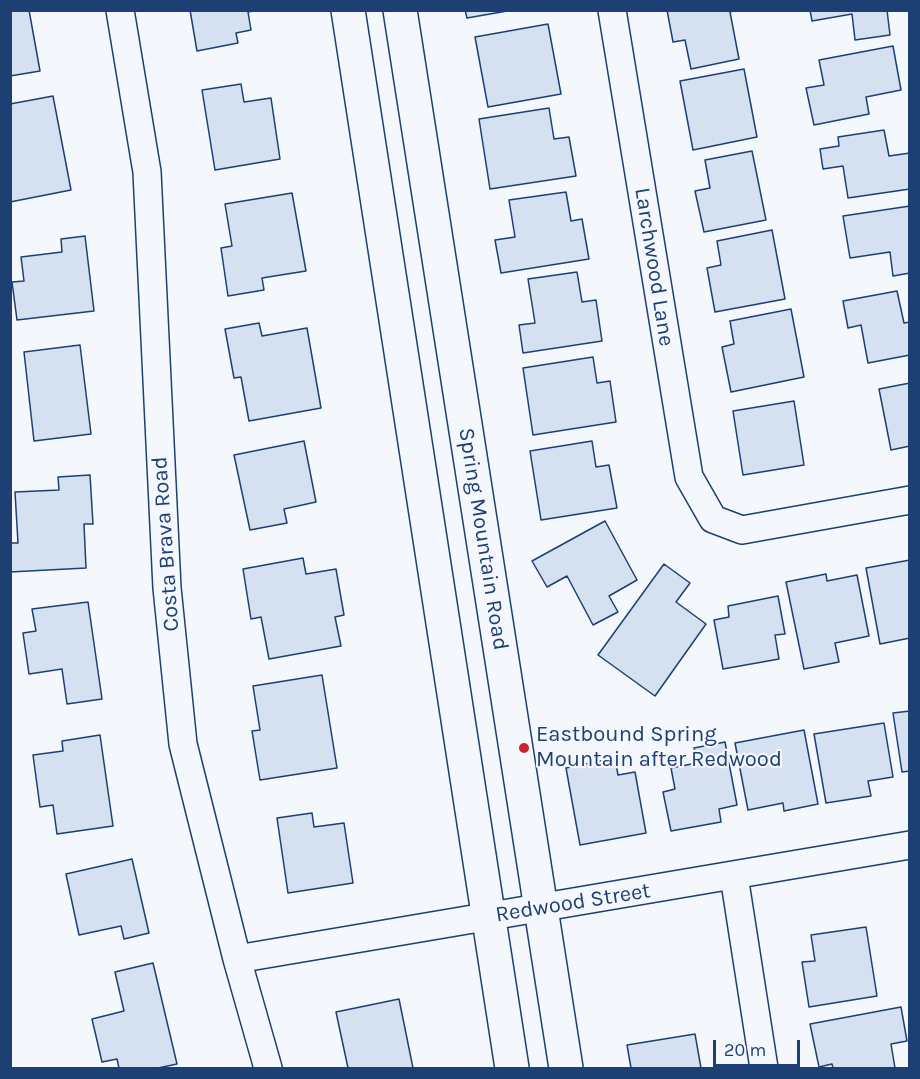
<!DOCTYPE html>
<style>
body{margin:0}
#map{position:relative;width:920px;height:1079px;overflow:hidden;background:#f4f7fb;font-family:Karla,sans-serif}
canvas{display:block}
.frame{position:absolute;inset:0;border:12px solid #1d3f73;pointer-events:none}
.scale{position:absolute;left:713px;top:1040px;width:87px;height:27px;box-sizing:border-box;border:3px solid #1d3f73;border-top:0;padding-left:8px;font-size:18px;line-height:21px;white-space:nowrap;color:#1d3f73;-webkit-text-stroke:4px #f4f7fb;paint-order:stroke}
</style>
<div id="map">
<canvas width="920" height="1079"></canvas>
<div class="frame"></div>
<div class="scale">20 m</div>
</div>
<script>
const ctx = document.querySelector('canvas').getContext('2d');
ctx.lineJoin = 'round';
function fillPath(path, color) { ctx.fillStyle = color; ctx.fill(path, 'evenodd'); }
const toPath = rows => new Path2D(rows.map(r => 'M' + r).join(''));
function trace(path, color, width, dash) { ctx.strokeStyle = color; ctx.lineWidth = width; ctx.lineCap = dash ? 'butt' : 'round'; ctx.setLineDash(dash || []); ctx.stroke(path); }
function drawText(font, color, halo, rows, align = 'center') {
  ctx.font = font + ' Karla,sans-serif'; ctx.lineWidth = 4.5; ctx.setLineDash([]); ctx.textBaseline = 'middle'; ctx.strokeStyle = halo; ctx.fillStyle = color; for (const [text, x, y, turn = 0] of rows) {
    ctx.save(); ctx.translate(x, y); ctx.rotate((+turn || 0) * Math.PI / 180); ctx.textAlign = isNaN(turn) ? turn : align; if (halo) ctx.strokeText(text, 0, 0); ctx.fillText(text, 0, 0); ctx.restore();
  }
}
const building = toPath([
 [10,10,29,10,40,71,10,76,10,10],
 [190,10,258,10,248,12,251,30,236,33,238,43,197,51,190,10],
 [465,10,513,10,467,18,465,10],
 [667,10,737,10,730,12,739,59,691,69,685,40,673,42,667,10],
 [810,10,887,10,890,35,855,40,852,14,812,21,810,10],
 [548,24,561,94,488,107,475,37,548,24],
 [893,46,901,90,866,97,869,114,814,125,806,88,824,85,819,60,893,46],
 [744,69,757,137,693,150,680,81,744,69],
 [241,84,244,102,271,98,280,159,215,170,202,90,241,84],
 [53,96,71,190,10,202,10,104,53,96],
 [549,108,554,139,569,137,576,176,490,189,479,119,549,108],
 [884,130,889,156,910,153,910,189,848,198,843,166,823,169,820,149,839,146,838,137,884,130],
 [752,151,766,220,704,232,695,191,710,188,705,160,752,151],
 [566,192,571,221,582,219,589,259,501,273,495,240,515,237,509,200,566,192],
 [292,193,306,271,262,278,264,290,228,296,221,248,232,246,225,204,292,193],
 [910,206,910,273,893,276,890,252,850,258,843,216,910,206],
 [772,230,785,299,715,312,707,268,721,265,717,241,772,230],
 [85,236,94,311,17,320,12,282,24,281,21,257,62,252,61,239,85,236],
 [577,272,582,302,596,300,602,341,523,353,519,325,535,323,528,279,577,272],
 [897,291,904,323,910,322,910,355,868,363,861,325,848,328,843,301,897,291],
 [791,309,804,377,731,392,722,347,734,344,730,321,791,309],
 [259,323,262,336,307,328,321,408,249,421,241,377,234,378,225,329,259,323],
 [80,345,91,434,34,441,24,352,80,345],
 [593,357,597,383,610,381,616,422,533,435,523,368,593,357],
 [910,383,910,446,891,450,879,389,910,383],
 [794,401,804,465,743,475,733,411,794,401],
 [304,441,316,502,284,509,287,523,250,530,234,455,304,441],
 [592,441,596,467,609,465,617,508,541,520,530,451,592,441],
 [90,475,93,524,84,524,86,568,10,572,10,543,18,543,15,492,59,490,58,477,90,475],
 [605,521,637,580,609,596,618,612,593,625,567,576,547,587,532,561,605,521],
 [303,558,306,574,336,569,344,615,335,617,341,646,269,659,261,617,251,619,243,569,303,558],
 [910,560,910,638,880,644,866,568,910,560],
 [664,564,690,583,676,602,706,624,655,696,598,655,664,564],
 [826,574,827,581,857,575,869,636,835,643,839,662,804,669,786,582,826,574],
 [778,596,785,634,775,635,779,659,723,669,714,620,729,617,728,606,778,596],
 [88,602,102,699,67,704,62,669,29,674,23,633,36,631,32,609,88,602],
 [322,675,337,768,260,780,252,731,260,730,253,686,322,675],
 [910,711,910,771,902,772,893,713,910,711],
 [884,723,893,777,868,781,871,796,826,803,814,734,884,723],
 [804,730,818,804,784,811,783,803,748,810,735,743,804,730],
 [100,735,113,826,57,834,53,805,40,807,33,755,63,751,62,741,100,735],
 [725,742,737,805,719,809,721,822,671,831,663,792,675,789,671,768,697,763,694,748,725,742],
 [615,758,618,775,635,772,646,833,580,845,566,768,615,758],
 [312,813,314,827,344,823,353,883,288,893,277,818,312,813],
 [132,859,149,933,124,939,121,926,79,935,66,874,132,859],
 [866,927,877,996,809,1007,802,962,815,961,811,935,866,927],
 [153,963,177,1064,158,1068,119,1068,117,1059,102,1062,92,1019,124,1011,115,972,153,963],
 [399,999,413,1068,348,1068,336,1012,399,999],
 [901,1007,907,1041,891,1044,895,1068,833,1068,832,1064,819,1067,810,1024,901,1007],
 [695,1034,701,1068,631,1068,627,1045,695,1034]
]);
fillPath(building, '#d5e0f0');
trace(building, '#1d3f73', 1.5);
const minor = toPath([
 [120,10,147,172,167,588,183,744,237,959,268,1068],
 [612,10,689,477,713,519,742,530,910,500],
 [734,876,764,1068],
 [237,959,910,845]
]);
const secondary = toPath([
 [348,10,512,1068],
 [400,10,566,1068]
]);
trace(minor, '#1d3f73', 30);
trace(secondary, '#1d3f73', 36);
trace(minor, '#f4f7fb', 27);
trace(secondary, '#f4f7fb', 33);
for (const [x, y, r, color] of [
 [524,748,6,"#c62828"]
]) { const dot = new Path2D(); dot.arc(x, y, r, 0, 2 * Math.PI); ctx.fillStyle = color; ctx.fill(dot); trace(dot, '#f4f7fb', 2); }
drawText('22px', '#1d3f73', '#f4f7fb', [
 ["Larchwood Lane",654,267,81],
 ["Spring Mountain Road",483,539,81],
 ["Costa Brava Road",166,544,-94],
 ["Redwood Street",573,903,-9]
]);
drawText('22px', '#1d3f73', '#f4f7fb', [
 ["Eastbound Spring",536,735],
 ["Mountain after Redwood",536,760]
], 'left');
</script>
